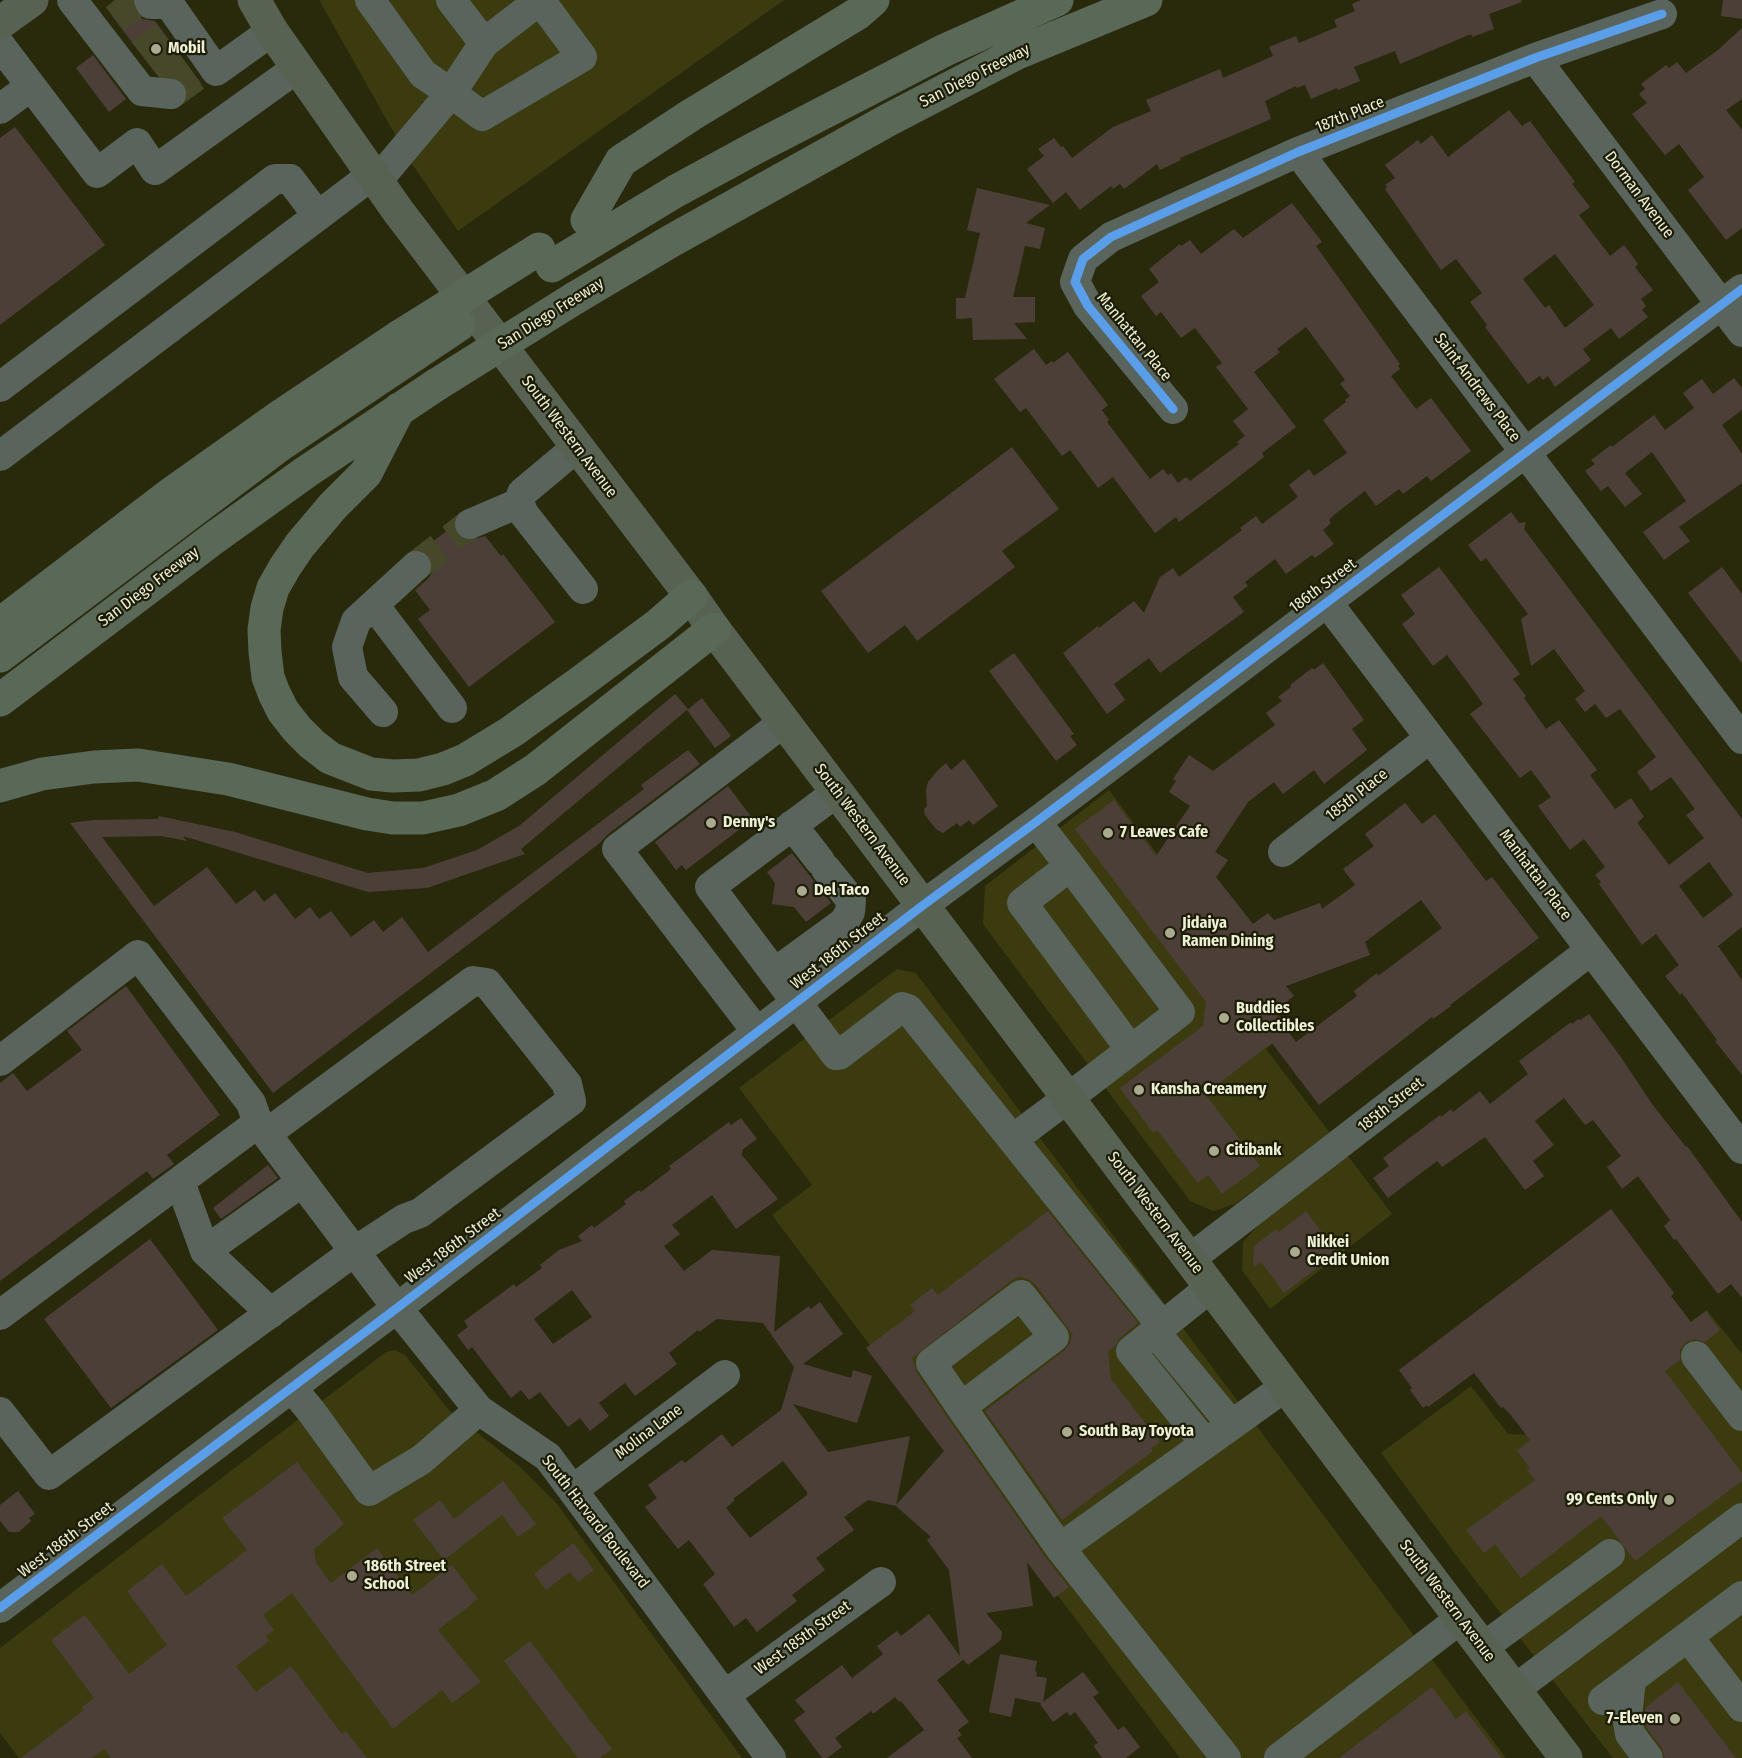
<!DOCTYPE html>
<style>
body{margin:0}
canvas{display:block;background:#29290c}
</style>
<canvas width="1742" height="1758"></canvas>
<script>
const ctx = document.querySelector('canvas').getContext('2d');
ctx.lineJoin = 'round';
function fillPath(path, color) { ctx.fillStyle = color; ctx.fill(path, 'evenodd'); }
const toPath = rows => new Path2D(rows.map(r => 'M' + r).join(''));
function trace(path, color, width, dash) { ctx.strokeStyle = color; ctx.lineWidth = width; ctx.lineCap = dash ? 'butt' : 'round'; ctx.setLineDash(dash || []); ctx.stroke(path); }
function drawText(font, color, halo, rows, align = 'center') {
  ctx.font = font + ' "Fira Sans Condensed",sans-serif'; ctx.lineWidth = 4.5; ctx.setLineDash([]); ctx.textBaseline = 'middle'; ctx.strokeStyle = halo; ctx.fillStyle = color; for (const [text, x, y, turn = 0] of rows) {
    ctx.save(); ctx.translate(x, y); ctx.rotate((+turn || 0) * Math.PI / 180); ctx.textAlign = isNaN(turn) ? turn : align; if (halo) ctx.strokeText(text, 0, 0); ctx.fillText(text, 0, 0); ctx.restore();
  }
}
fillPath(toPath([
 [319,0,784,0,458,231,410,161],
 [1109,790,1290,1030,1266,1049,1330,1133,1235,1204,1213,1211,1190,1201,983,924,985,886],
 [897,969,916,973,1506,1758,1180,1758,772,1215,812,1185,739,1088],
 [1348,1156,1392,1214,1270,1309,1242,1270,1243,1242,1267,1215],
 [1707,1310,1742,1354,1742,1758,1613,1758,1465,1567,1381,1453,1471,1386,1508,1434,1540,1435],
 [395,1350,405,1355,449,1410,520,1467,557,1504,742,1758,19,1758,0,1733,0,1648,386,1352]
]), '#3b3b0f');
fillPath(toPath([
 [132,0,136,12,142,19,155,21,201,83,188,93,186,86,181,80,157,75,112,16],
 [1361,0,1521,0,1522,2,1489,14,1494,29,1472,37,1471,34,1400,64,1395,51,1354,67,1360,81,1338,90,1337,88,1311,99,1305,85,1297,88,1296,86,1265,101,1271,119,1180,158,1181,160,1160,170,1157,164,1124,189,1120,184,1113,189,1111,186,1080,210,1066,192,1053,203,1027,169,1044,156,1038,149,1054,138,1061,147,1063,146,1072,158,1113,127,1151,111,1146,100,1220,69,1223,78,1273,56,1269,47,1296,36,1299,43,1337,27,1334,20,1355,11,1352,4],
 [1723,0,1742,0,1742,19,1721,16],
 [1742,28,1742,99,1726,110,1742,130,1742,228,1726,240,1688,190,1704,177,1679,144,1665,155,1632,114,1647,103,1639,94,1645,89,1641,84,1666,65,1669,68,1677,62,1686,73,1718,50],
 [93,55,126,99,109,112,76,68],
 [1509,110,1522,126,1530,121,1575,182,1572,184,1590,207,1579,215,1610,256,1624,245,1638,264,1635,267,1653,290,1641,299,1646,306,1642,310,1648,317,1619,339,1611,328,1583,349,1591,360,1555,387,1548,376,1543,380,1540,376,1528,384,1485,327,1487,325,1470,302,1482,293,1456,259,1441,270,1385,189,1387,187,1385,185,1395,178,1385,165,1418,140,1421,144,1432,135,1448,157],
 [1555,254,1594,305,1565,328,1549,305,1545,308,1523,279],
 [15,127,105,245,0,325,0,138],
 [977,188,1050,205,1026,223,1045,228,1040,249,1025,246,1013,297,1035,297,1035,322,1014,323,1027,339,973,340,972,318,956,319,956,298,965,298,980,233,967,230],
 [1292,203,1322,242,1316,246,1400,364,1398,366,1400,369,1391,376,1416,409,1431,398,1471,451,1431,481,1427,476,1403,494,1399,489,1376,506,1365,491,1335,514,1329,520,1331,523,1323,530,1334,544,1315,558,1312,555,1286,574,1275,559,1245,582,1248,586,1233,597,1244,612,1160,673,1149,658,1114,684,1125,700,1107,714,1063,653,1098,626,1099,628,1134,601,1144,613,1160,577,1173,568,1179,577,1242,530,1240,528,1256,516,1262,524,1298,497,1289,485,1309,469,1314,476,1347,453,1323,420,1346,402,1345,400,1350,396,1340,384,1345,380,1306,327,1277,349,1280,352,1254,372,1296,427,1262,453,1264,457,1227,486,1179,522,1176,517,1155,533,1113,477,1098,488,1070,450,1062,456,1026,408,1020,412,994,379,1034,349,1046,365,1052,361,1053,363,1068,352,1108,405,1102,410,1109,420,1107,422,1150,479,1163,469,1168,475,1171,473,1178,483,1186,477,1190,481,1239,444,1237,442,1245,436,1233,421,1248,409,1216,367,1222,363,1195,328,1181,338,1161,312,1156,316,1141,296,1159,282,1149,269,1180,244,1181,246,1190,240,1201,254,1234,229,1243,238],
 [1734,378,1742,388,1742,410,1722,425,1742,454,1742,483,1679,527,1690,541,1664,560,1643,532,1686,501,1652,452,1625,473,1642,494,1625,507,1608,486,1601,491,1585,471,1595,464,1591,460,1611,445,1612,447,1654,415,1665,430,1694,408,1683,393,1702,379,1713,394],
 [1012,447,1059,509,1002,551,1015,567,917,641,905,625,868,653,821,591],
 [1511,512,1519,523,1526,522,1524,529,1742,819,1742,927,1718,946,1742,980,1742,1075,1715,1041,1717,1040,1682,993,1680,995,1665,976,1679,965,1656,934,1642,945,1599,884,1601,882,1595,875,1605,867,1584,839,1570,850,1538,806,1551,797,1531,770,1520,778,1470,714,1483,704,1468,683,1447,655,1433,666,1402,624,1415,614,1401,595,1439,567,1520,674,1513,679,1526,696,1524,698,1546,729,1559,720,1597,770,1590,775,1615,809,1631,798,1644,817,1638,822,1638,824,1669,865,1704,838,1686,815,1695,809,1671,777,1651,791,1637,772,1656,757,1620,709,1606,718,1595,704,1585,712,1575,699,1585,691,1554,649,1531,666,1521,619,1528,614,1486,558,1481,562,1468,545],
 [1709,862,1733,895,1703,918,1679,886],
 [453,526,459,537,467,541,485,536,501,556,503,554,555,622,469,687,418,619,430,610,415,590,428,579,433,571,433,562,429,555,422,550],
 [1722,567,1742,594,1742,663,1688,593],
 [1014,653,1074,734,1070,736,1077,745,1056,761,989,671],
 [1323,663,1364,720,1352,729,1367,750,1324,784,1314,770,1283,794,1274,782,1248,802,1215,852,1228,860,1216,877,1253,924,1268,913,1274,920,1320,903,1322,909,1355,885,1343,869,1374,846,1365,834,1405,803,1422,824,1435,814,1486,881,1492,877,1539,938,1450,1005,1451,1006,1433,1019,1432,1017,1319,1105,1272,1043,1205,1094,1260,1166,1222,1194,1208,1175,1198,1183,1157,1130,1153,1133,1120,1088,1203,1026,1206,1002,1075,829,1114,800,1156,856,1190,806,1169,792,1176,781,1173,779,1189,755,1213,771,1275,725,1266,713,1282,701,1278,697,1291,687,1290,685,1312,668,1314,670],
 [1421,900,1442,928,1378,976,1377,973,1354,991,1357,996,1296,1042,1273,1012,1294,996,1286,986,1370,955,1365,942],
 [675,694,688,709,521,849,525,854,427,888,368,892,183,836,187,841,161,836,102,837,154,906,207,867,236,904,255,890,264,902,275,893,295,919,310,907,319,919,331,911,351,937,374,920,383,932,402,917,428,952,644,789,641,785,688,750,700,764,607,835,601,842,507,915,273,1093,70,823,93,820,158,819,159,816,235,832,368,873,423,868,477,850,519,826],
 [702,698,731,736,715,748,687,710],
 [964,759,998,806,973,825,969,820,960,827,957,823,943,833,936,829,925,815,924,809,927,806,926,790,928,782,938,770,946,763,951,770],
 [728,786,753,819,686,870,682,865,676,870,655,842],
 [792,853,831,903,806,922,794,907,772,904,775,883,767,872],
 [126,986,220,1115,167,1155,174,1164,153,1179,147,1171,0,1281,0,1083,13,1073,27,1091,82,1050,67,1031],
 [1589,1014,1620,1056,1652,1104,1686,1147,1687,1146,1742,1222,1742,1298,1731,1284,1718,1294,1676,1239,1674,1240,1664,1226,1670,1220,1638,1176,1622,1189,1607,1167,1621,1156,1593,1120,1585,1125,1564,1098,1535,1121,1554,1145,1533,1161,1544,1176,1525,1190,1485,1137,1442,1167,1437,1161,1388,1198,1373,1178,1389,1166,1383,1158,1440,1115,1441,1117,1451,1109,1453,1112,1480,1091,1490,1104,1528,1074,1519,1061,1571,1022,1572,1024,1578,1019,1580,1020],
 [741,1118,757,1139,742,1150,743,1152,741,1154,778,1199,736,1229,712,1195,672,1225,680,1234,664,1246,684,1271,712,1250,780,1256,774,1332,809,1306,811,1309,820,1302,843,1334,803,1364,851,1378,853,1370,872,1376,857,1423,793,1404,828,1452,910,1436,896,1505,944,1451,866,1348,915,1311,910,1305,932,1288,938,1295,1048,1211,1138,1323,1120,1338,1115,1346,1108,1351,1111,1379,1160,1442,1151,1448,1153,1451,1062,1520,985,1411,1064,1351,1070,1343,1071,1337,1073,1335,1035,1284,1028,1279,1019,1277,1011,1281,912,1358,917,1373,947,1417,1046,1558,1069,1587,1054,1598,1027,1562,1033,1606,986,1613,1002,1632,1001,1640,968,1665,960,1656,949,1570,927,1540,931,1537,896,1506,868,1500,844,1517,854,1530,816,1558,825,1570,792,1595,797,1601,757,1632,746,1618,734,1627,703,1584,715,1574,689,1540,678,1549,645,1507,657,1498,648,1485,682,1460,685,1463,722,1434,732,1447,781,1410,794,1367,763,1323,717,1319,699,1332,698,1330,669,1353,677,1364,659,1378,635,1396,625,1383,599,1403,609,1416,590,1431,580,1418,568,1427,540,1392,529,1400,521,1390,511,1398,472,1347,468,1350,457,1335,468,1327,464,1321,514,1284,516,1287,542,1268,540,1265,559,1250,582,1241,578,1236,592,1225,594,1228,626,1204,624,1201,639,1190,641,1192,671,1169,669,1166,729,1122,731,1125],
 [572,1290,592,1317,553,1344,534,1319],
 [783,1461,807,1492,807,1495,750,1538,726,1508,735,1500,733,1499],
 [268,1165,278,1178,221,1219,213,1208],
 [1611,1209,1674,1293,1671,1296,1691,1322,1706,1311,1720,1330,1705,1342,1694,1339,1686,1342,1680,1350,1680,1360,1665,1371,1742,1473,1742,1481,1635,1561,1601,1516,1521,1578,1495,1544,1484,1553,1466,1530,1535,1480,1527,1470,1530,1468,1517,1451,1530,1440,1510,1414,1503,1407,1501,1408,1474,1373,1428,1407,1427,1405,1423,1408,1410,1390,1412,1388,1399,1370],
 [1306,1211,1337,1253,1284,1293,1261,1262,1253,1268,1254,1246,1276,1229,1279,1232],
 [150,1239,218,1330,111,1408,44,1319],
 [297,1462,344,1524,314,1549,316,1563,331,1583,377,1548,412,1595,452,1565,478,1599,438,1630,481,1682,452,1703,442,1690,393,1729,292,1593,263,1615,274,1630,266,1636,269,1641,236,1666,256,1692,291,1666,342,1734,346,1731,367,1758,111,1758,104,1749,92,1758,21,1758,84,1710,82,1707,94,1698,51,1640,85,1615,129,1674,167,1645,127,1591,162,1564,186,1596,200,1586,247,1550,222,1518],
 [503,1481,536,1524,518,1537,502,1515,444,1560,413,1520,440,1500,454,1519],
 [18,1491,35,1514,29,1518,31,1521,19,1532,9,1532,0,1521,0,1505],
 [573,1543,594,1570,578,1582,570,1572,546,1590,534,1574],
 [929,1614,963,1660,937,1680,969,1722,958,1730,962,1735,957,1738,972,1758,887,1758,924,1730,901,1701,899,1702,895,1697,873,1714,871,1711,835,1738,842,1747,827,1758,822,1758,794,1720,805,1712,795,1700,842,1665,852,1678,883,1654,877,1646,897,1631,901,1636],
 [530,1641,612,1749,600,1758,578,1758,504,1661],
 [1000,1654,1037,1661,1035,1671,1037,1672,1036,1676,1047,1678,1043,1702,1083,1672,1099,1693,1093,1697,1118,1730,1124,1726,1140,1747,1126,1758,1102,1758,1095,1748,1094,1745,1098,1743,1075,1712,1070,1716,1067,1712,1053,1722,1040,1704,1041,1703,1015,1698,1011,1717,989,1712],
 [1678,1682,1736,1758,1665,1758,1662,1748,1646,1727,1645,1708],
 [1432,1687,1456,1719,1466,1711,1502,1758,1339,1758]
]), '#4c3f38');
trace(toPath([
 [115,19,139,0],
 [141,54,165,35],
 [155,72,179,54],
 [171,94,196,76],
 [416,566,470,524]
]), '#47472a', 30, [30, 15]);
trace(toPath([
 [72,0,142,91,171,94],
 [149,0,151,4,169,4,216,71,272,31],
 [370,0,423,74,451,93,482,116,582,57,540,0,484,43,451,93,377,181],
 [451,0,484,43],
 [0,45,97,173,137,143,155,170,297,68],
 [1535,58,1742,332],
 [0,109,31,86],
 [1298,152,1742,739],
 [0,387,275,179,290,179,318,216],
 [1173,409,1088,306,1075,282,1083,259,1111,237,1298,152,1535,58,1662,14],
 [577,447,522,493,519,503,524,514,583,589],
 [0,456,372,175],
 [470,524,519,503],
 [1327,602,1742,1149],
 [374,605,452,708],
 [383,712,353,677,347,647,356,621,416,566],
 [837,792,710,887,836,1055,839,1055,902,1007,908,1009,1162,1326],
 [1036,822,1070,866],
 [792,825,820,861],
 [1283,852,1430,738],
 [774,973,844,922,850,912,851,900,826,869],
 [757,1032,617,849,784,722],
 [0,1061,138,955,251,1103,258,1123],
 [1013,1139,1068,1098,1131,1050,1180,1012,1070,866,1022,903,1131,1050],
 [180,1182,205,1251,271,1313],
 [205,1251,302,1182],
 [1190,1259,1591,950],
 [0,1315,258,1123,397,1308,479,1410,548,1457,771,1758],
 [1155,1332,1231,1424],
 [1696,1356,1742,1416],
 [292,1388,311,1411,369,1491,421,1460,479,1410],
 [961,1407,1054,1337,1021,1295,931,1363,961,1407,1060,1548,1286,1386],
 [0,1412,49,1475,355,1251,404,1219,420,1213,571,1101,567,1084,487,983,473,981,266,1134],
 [1205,1443,1131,1351,1211,1287],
 [574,1489,725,1375],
 [1060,1548,1226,1758],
 [0,1608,397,1308,922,906,1036,822,1742,289],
 [1688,1637,1742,1707],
 [1482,1648,1610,1554],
 [1631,1680,1627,1716,1630,1734,1648,1758],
 [1514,1690,1742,1518],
 [725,1695,881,1582],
 [1603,1700,1742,1596],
 [1279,1758,1460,1619]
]), '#59645c', 30);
trace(toPath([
 [254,0,272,31,398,211,691,596,714,629,1566,1758],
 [0,23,32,0]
]), '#576253', 33);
trace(toPath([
 [587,220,621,161,691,115,857,14,873,0],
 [552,266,676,191,757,147,945,50,1057,0],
 [575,298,671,241,890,119,1015,54,1146,0],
 [399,409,366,473,333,506,300,545,285,567,273,588,267,608,264,630,265,652,268,677,274,693,283,711,297,729,312,744,330,758,371,774,393,776,419,775,443,769,465,760,511,732,578,684,659,624,691,596],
 [0,624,172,493,279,417,400,336],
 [0,656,280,445,414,355],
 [0,700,214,538,306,472,436,385],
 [0,786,42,774,94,767,138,765,228,779,367,814,393,818,423,818,459,810,496,795,535,770,714,629]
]), '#5a6858', 33);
trace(toPath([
 [400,336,539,249],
 [414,355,459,325],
 [436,385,575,298]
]), '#5a6858', 33);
trace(toPath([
 [1173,409,1088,306,1075,282,1083,259,1111,237,1298,152,1535,58,1662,14],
 [0,1608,397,1308,922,906,1036,822,1742,289]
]), '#5a9eea', 9);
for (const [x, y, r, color] of [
 [156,49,6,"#a9aa8f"],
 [711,823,6,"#a9aa8f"],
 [1108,833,6,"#a9aa8f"],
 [802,891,6,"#a9aa8f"],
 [1170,933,6,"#a9aa8f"],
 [1224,1018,6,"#a9aa8f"],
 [1139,1090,6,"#a9aa8f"],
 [1214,1151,6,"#a9aa8f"],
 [1295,1252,6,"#a9aa8f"],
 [1067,1432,6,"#a9aa8f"],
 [1669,1500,6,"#a9aa8f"],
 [352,1576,6,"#a9aa8f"],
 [1675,1719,6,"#a9aa8f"]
]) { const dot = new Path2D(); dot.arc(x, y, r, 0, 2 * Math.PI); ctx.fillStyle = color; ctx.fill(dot); trace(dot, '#1c1c07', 2); }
drawText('bold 16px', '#eef0d5', '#1c1c07', [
 ["Mobil",168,49],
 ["Denny's",723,823],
 ["7 Leaves Cafe",1120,833],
 ["Del Taco",814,891],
 ["Jidaiya",1182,924],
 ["Ramen Dining",1182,942],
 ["Buddies",1236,1009],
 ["Collectibles",1236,1027],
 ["Kansha Creamery",1151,1090],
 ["Citibank",1226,1151],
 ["Nikkei",1307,1243],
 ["Credit Union",1307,1261],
 ["South Bay Toyota",1079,1432],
 ["99 Cents Only",1657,1500,"right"],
 ["186th Street",364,1567],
 ["School",364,1585],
 ["7-Eleven",1663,1719,"right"]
], 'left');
drawText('16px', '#eef0d5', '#1c1c07', [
 ["San Diego Freeway",975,76,-27],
 ["187th Place",1350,115,-22],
 ["Dorman Avenue",1639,195,53],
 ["San Diego Freeway",551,314,-32],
 ["Manhattan Place",1134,337,51],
 ["Saint Andrews Place",1477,388,53],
 ["South Western Avenue",569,437,53],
 ["186th Street",1323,586,-37],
 ["San Diego Freeway",149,587,-37],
 ["185th Place",1357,795,-38],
 ["South Western Avenue",862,825,53],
 ["Manhattan Place",1535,875,53],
 ["West 186th Street",838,951,-38],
 ["185th Street",1391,1105,-38],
 ["South Western Avenue",1155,1213,53],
 ["West 186th Street",453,1246,-37],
 ["Molina Lane",649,1432,-37],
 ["South Harvard Boulevard",595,1522,52],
 ["West 186th Street",66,1540,-37],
 ["South Western Avenue",1447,1601,53],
 ["West 185th Street",803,1638,-36]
]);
</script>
